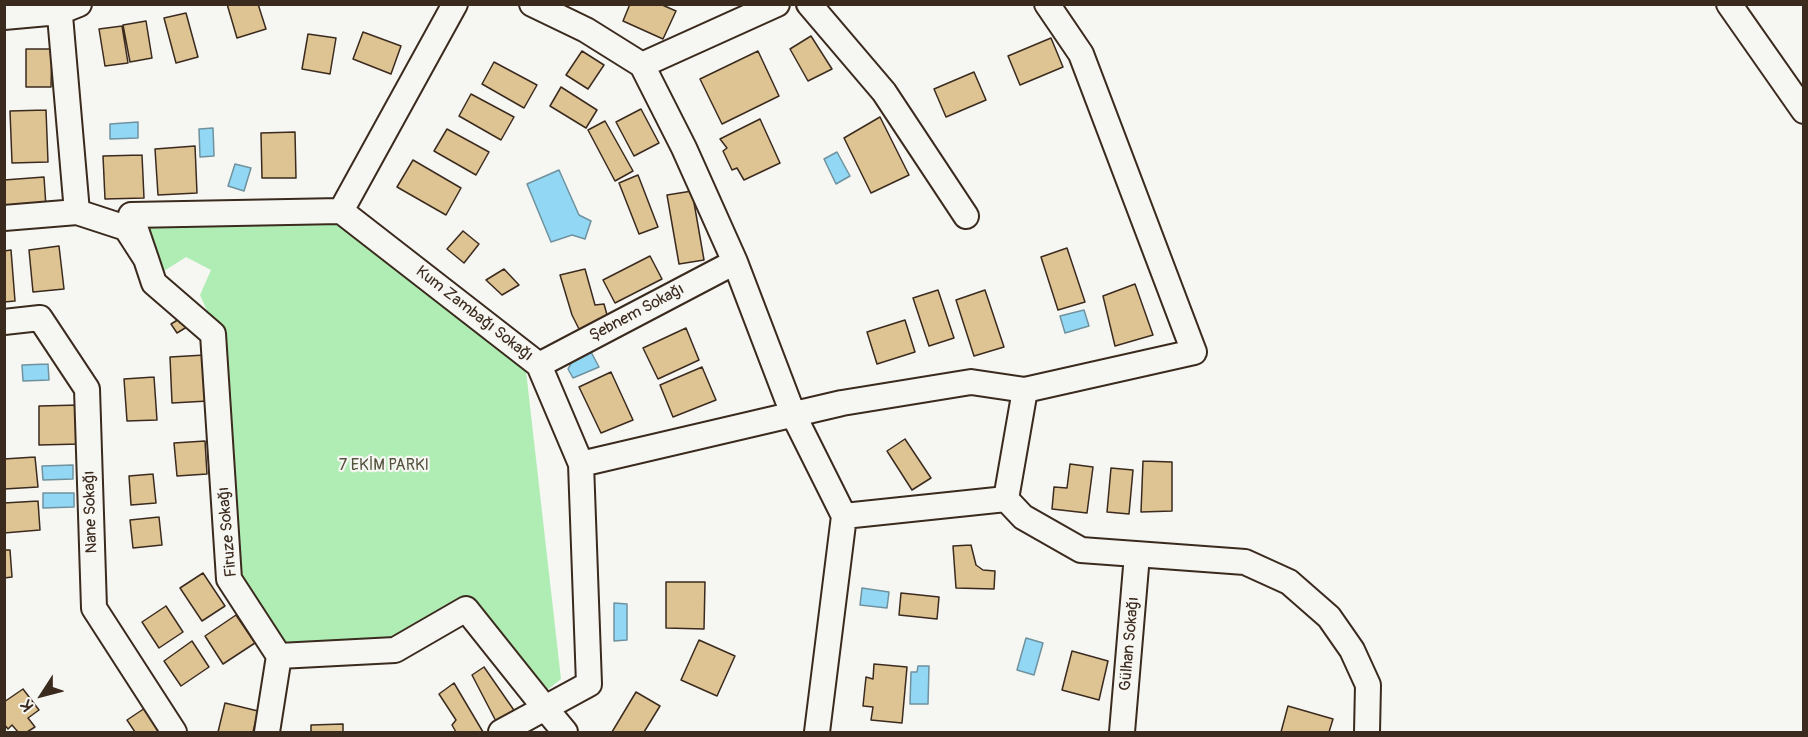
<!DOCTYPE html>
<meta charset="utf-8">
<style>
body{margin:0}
#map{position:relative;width:1808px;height:737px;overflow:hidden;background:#f6f6f2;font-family:Pangolin,sans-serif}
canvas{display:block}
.frame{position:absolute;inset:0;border:6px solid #3b2a1e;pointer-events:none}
.north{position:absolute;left:12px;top:665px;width:60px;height:60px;-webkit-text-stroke:4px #f6f6f2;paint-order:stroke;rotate:234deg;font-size:16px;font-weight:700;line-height:24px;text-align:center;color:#3b2a1e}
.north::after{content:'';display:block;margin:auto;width:21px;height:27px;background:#3b2a1e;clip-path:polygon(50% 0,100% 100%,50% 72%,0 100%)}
</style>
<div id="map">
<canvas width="1808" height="737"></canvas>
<div class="frame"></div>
<div class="north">K</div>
</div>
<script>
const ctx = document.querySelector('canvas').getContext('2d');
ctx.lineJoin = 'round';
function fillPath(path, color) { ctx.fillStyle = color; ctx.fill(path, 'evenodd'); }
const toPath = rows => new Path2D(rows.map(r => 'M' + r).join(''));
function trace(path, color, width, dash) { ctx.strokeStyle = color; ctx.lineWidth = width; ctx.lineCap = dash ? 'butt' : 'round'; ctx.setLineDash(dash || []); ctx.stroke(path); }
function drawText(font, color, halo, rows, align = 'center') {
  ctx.font = font + ' Pangolin,sans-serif'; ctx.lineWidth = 4.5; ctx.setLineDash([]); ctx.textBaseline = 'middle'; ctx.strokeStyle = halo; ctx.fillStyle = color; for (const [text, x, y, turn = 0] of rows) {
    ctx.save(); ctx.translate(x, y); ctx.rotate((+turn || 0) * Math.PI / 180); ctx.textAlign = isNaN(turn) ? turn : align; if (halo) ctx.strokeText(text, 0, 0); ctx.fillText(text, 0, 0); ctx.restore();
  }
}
fillPath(toPath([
 [338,218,526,371,561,679,546,691,467,595,389,642,284,645,241,577,222,344,200,295,211,270,186,257,164,271,145,250,140,223]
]), '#afedb4');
const water = toPath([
 [138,122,138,138,110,139,110,124,138,122],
 [213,128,214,156,200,157,199,129,213,128],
 [837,152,850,176,836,184,824,159,837,152],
 [235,164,251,168,244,191,228,186,235,164],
 [559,170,579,215,591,221,585,239,572,235,551,242,527,184,559,170],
 [1084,310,1089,326,1065,333,1060,316,1084,310],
 [591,352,599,367,573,378,568,369,573,360,591,352],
 [48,364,49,380,23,381,22,365,48,364],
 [73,465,73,479,43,480,42,466,73,465],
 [74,493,74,507,43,508,43,493,74,493],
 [862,588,889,592,887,608,860,605,862,588],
 [614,603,627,604,627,640,614,641,614,603],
 [1026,638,1043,643,1034,675,1017,670,1026,638],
 [918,666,929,666,928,704,910,704,911,672,917,672,918,666]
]);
fillPath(water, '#92d7f4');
trace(water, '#6f929e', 1.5);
const building = toPath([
 [227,4,258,4,266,29,237,38,227,4],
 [630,4,660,4,676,11,663,39,623,21,630,4],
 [186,13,198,57,176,63,164,18,186,13],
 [146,21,152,58,130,62,123,25,146,21],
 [122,26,128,63,105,66,99,29,122,26],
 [363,32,401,46,391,74,353,59,363,32],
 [308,34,336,38,330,74,302,69,308,34],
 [811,36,832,69,808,81,790,49,811,36],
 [1051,38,1063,67,1020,85,1008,56,1051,38],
 [26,49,52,49,51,87,26,87,26,49],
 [582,51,604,65,588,89,566,75,582,51],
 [758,51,779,96,722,124,700,79,758,51],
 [494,62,537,85,524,108,482,84,494,62],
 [974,72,986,100,946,117,934,89,974,72],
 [561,87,597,110,586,128,550,106,561,87],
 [471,94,514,117,501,140,459,116,471,94],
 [641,109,659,143,634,156,616,122,641,109],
 [46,110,48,162,12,163,10,111,46,110],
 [880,117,909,175,871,193,844,138,880,117],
 [760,119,780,163,744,180,737,168,732,170,723,151,727,148,720,139,760,119],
 [605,121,633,171,615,181,588,130,605,121],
 [447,129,489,152,476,175,434,151,447,129],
 [295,132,296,178,262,178,261,133,295,132],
 [195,146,197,193,158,195,155,149,195,146],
 [142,155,144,198,105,199,103,156,142,155],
 [413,160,461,188,446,215,397,187,413,160],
 [638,175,658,227,639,234,619,183,638,175],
 [44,177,46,207,4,210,4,180,44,177],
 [692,191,704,260,679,264,667,195,692,191],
 [463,231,479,244,464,263,447,249,463,231],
 [59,246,64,289,33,292,29,250,59,246],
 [1067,248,1085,302,1058,310,1041,257,1067,248],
 [11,250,15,301,4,302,4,251,11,250],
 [650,256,662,279,615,303,603,280,650,256],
 [504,269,519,285,502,295,486,280,504,269],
 [585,269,595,305,604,304,609,322,580,331,572,315,560,275,585,269],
 [1135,284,1153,335,1115,346,1103,296,1135,284],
 [938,290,954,338,929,346,913,298,938,290],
 [985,290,1004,347,974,356,956,300,985,290],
 [184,316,190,325,177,333,171,324,184,316],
 [905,320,915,352,877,364,867,332,905,320],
 [686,328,699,360,658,379,643,348,686,328],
 [205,355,208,401,172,403,170,357,205,355],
 [702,367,716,400,673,417,660,385,702,367],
 [611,372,633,420,601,433,579,387,611,372],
 [154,377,157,420,127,421,124,379,154,377],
 [80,405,80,444,39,445,39,406,80,405],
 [905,439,931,478,912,490,887,451,905,439],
 [205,441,207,474,177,476,174,443,205,441],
 [35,457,38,487,4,489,4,459,35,457],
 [1143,461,1172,462,1172,511,1141,512,1143,461],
 [1070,464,1093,467,1087,513,1052,509,1054,487,1067,488,1070,464],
 [1111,468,1133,470,1129,514,1107,512,1111,468],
 [153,474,156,503,131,505,129,476,153,474],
 [38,501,40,530,4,533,4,503,38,501],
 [159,517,162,545,133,548,130,520,159,517],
 [971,545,976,565,983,570,995,571,994,589,956,588,953,546,971,545],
 [4,550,10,550,12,577,4,578,4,550],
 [203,573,225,606,202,621,180,588,203,573],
 [666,582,705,582,704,629,666,628,666,582],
 [901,593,939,597,937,619,899,615,901,593],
 [166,606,183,632,159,648,142,622,166,606],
 [236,615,255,643,223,664,205,636,236,615],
 [699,640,735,656,717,696,681,680,699,640],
 [192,641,209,667,181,686,164,661,192,641],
 [1072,651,1108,661,1099,700,1062,690,1072,651],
 [874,664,907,667,902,723,871,720,873,707,863,706,866,677,873,679,874,664],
 [484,667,518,716,499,727,472,675,484,667],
 [454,683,483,732,456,732,452,725,456,720,439,694,454,683],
 [23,689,39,710,28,718,35,727,27,732,18,732,12,725,8,729,4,724,4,702,23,689],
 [636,692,660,706,644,732,612,732,636,692],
 [225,703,258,711,253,732,218,732,225,703],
 [1288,706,1333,719,1329,732,1281,732,1288,706],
 [145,708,168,732,135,732,127,720,145,708],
 [343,724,343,732,311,732,311,725,343,724]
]);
fillPath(building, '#dec493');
trace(building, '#3b2a1e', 1.5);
const street = toPath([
 [59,4,77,212],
 [532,4,586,30,642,65,684,148,735,262,793,414,844,516,817,732],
 [809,4,884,92,966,216],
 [1729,4,1804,111],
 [4,17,59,12,79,4],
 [642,65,777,4],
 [341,211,455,4],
 [4,218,77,212,126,228,146,259,154,283,213,334,229,579,279,656,395,650,466,609,545,708,589,684,581,464,539,365,341,211,131,215,146,259],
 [4,322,40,318,87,389,94,608,174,732],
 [539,365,735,262],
 [581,464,842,403,971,382,1025,390,1194,352,1081,54,1047,4],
 [1006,499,1025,390],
 [844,516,1006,499,1023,517,1081,550,1245,562,1289,582,1329,617,1352,650,1368,685,1367,732],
 [267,732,279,656],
 [501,732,545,708,565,732],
 [1122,732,1137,555]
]);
trace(street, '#3b2a1e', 28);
trace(street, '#f6f6f2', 24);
drawText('16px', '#3b2a1e', '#f6f6f2', [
 ["Şebnem Sokağı",637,313,-28],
 ["Kum Zambağı Sokağı",474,314,38],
 ["Nane Sokağı",91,512,-92],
 ["Firuze Sokağı",228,532,-95],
 ["Gülhan Sokağı",1130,644,-85]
]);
drawText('16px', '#52513c', '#f6f6f2', [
 ["7 EKİM PARKI",384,466]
]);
</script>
